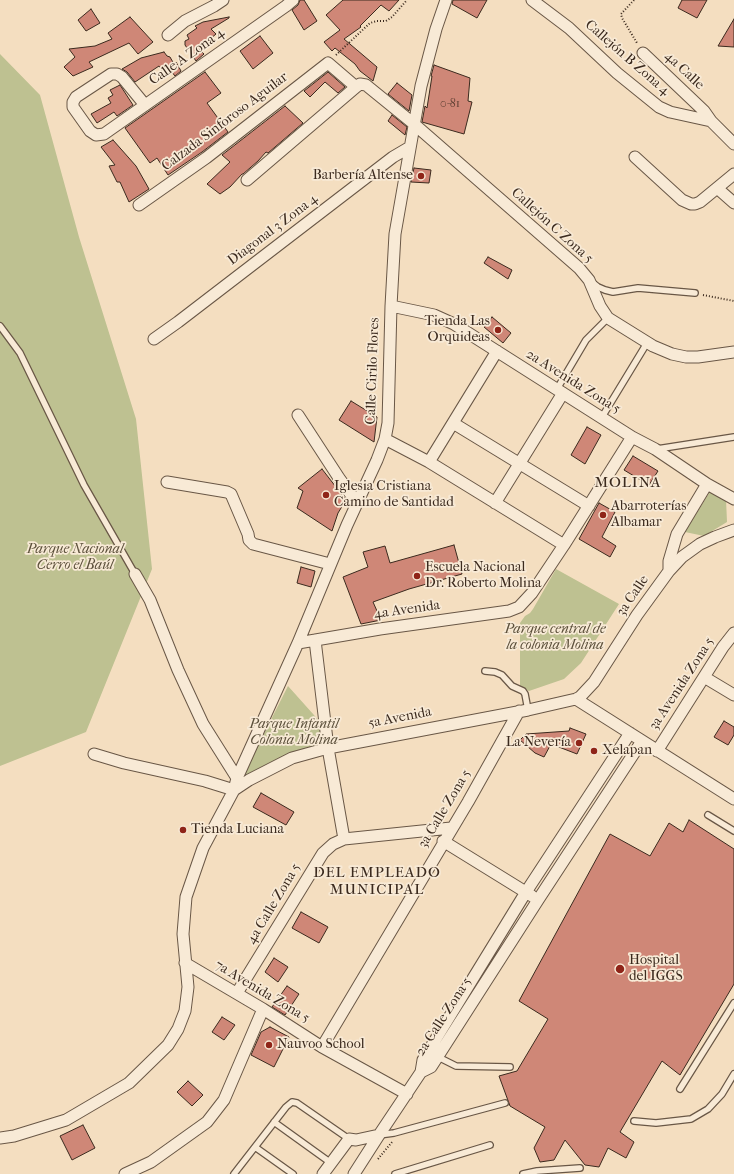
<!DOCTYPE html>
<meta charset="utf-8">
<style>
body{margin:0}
canvas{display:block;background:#f4dec0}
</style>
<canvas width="734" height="1174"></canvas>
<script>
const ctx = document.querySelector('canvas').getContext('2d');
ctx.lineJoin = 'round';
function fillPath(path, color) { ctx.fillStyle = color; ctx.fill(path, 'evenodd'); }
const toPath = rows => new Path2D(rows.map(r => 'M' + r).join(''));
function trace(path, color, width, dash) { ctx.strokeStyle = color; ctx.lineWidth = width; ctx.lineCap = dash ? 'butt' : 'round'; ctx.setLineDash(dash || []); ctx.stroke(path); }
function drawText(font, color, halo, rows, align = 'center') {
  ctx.font = font + ' "IM FELL French Canon",serif'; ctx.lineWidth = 3.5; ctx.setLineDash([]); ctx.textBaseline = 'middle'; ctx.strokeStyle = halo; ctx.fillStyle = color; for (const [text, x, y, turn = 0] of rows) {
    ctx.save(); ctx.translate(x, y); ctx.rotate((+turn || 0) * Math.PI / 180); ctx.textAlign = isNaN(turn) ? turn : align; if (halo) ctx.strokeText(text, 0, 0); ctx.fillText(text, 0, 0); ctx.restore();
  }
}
fillPath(toPath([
 [0,54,40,95,79,237,136,419,152,569,86,732,0,766],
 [711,490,726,499,727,522,704,536,685,532],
 [556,569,619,604,581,663,564,679,529,691,520,686,520,623,525,616,530,613,533,609],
 [288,686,322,724,325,748,237,787]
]), '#bec191');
const building = toPath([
 [300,0,304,0,317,21,304,30,292,10,298,5,300,0],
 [343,0,399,0,389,11,381,5,360,26,361,27,344,39,377,67,373,81,360,71,355,64,335,48,332,51,324,42,340,30,326,15,343,0],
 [453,0,487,0,477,18,452,4,453,0],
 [682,0,707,0,697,18,678,8,682,0],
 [91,9,100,23,86,31,78,20,91,9],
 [130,17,153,42,138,54,129,43,89,62,93,67,73,76,64,67,75,57,69,49,95,46,112,39,108,33,130,17],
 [229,17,229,18,211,29,216,34,204,44,204,45,199,49,204,54,196,61,185,45,185,41,189,39,187,35,197,28,195,26,203,22,229,17],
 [734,19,734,47,718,46,734,19],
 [260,36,273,53,253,69,240,51,260,36],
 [164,52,167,56,170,57,174,64,176,62,181,71,175,76,171,71,165,75,159,66,135,82,127,72,122,69,141,58,164,52],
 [434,65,470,78,468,101,472,102,464,134,422,122,425,106,427,108,432,76,431,76,434,65],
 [205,72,221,93,207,103,228,132,202,152,168,175,157,158,150,163,125,128,205,72],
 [328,72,345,87,338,93,325,82,310,97,304,91,328,72],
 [397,83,412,95,409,111,388,94,397,83],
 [120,85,133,105,117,116,114,112,97,123,91,114,111,103,108,98,113,95,110,90,120,85],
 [285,106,303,123,268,153,266,152,258,161,243,174,242,174,230,187,220,194,207,184,230,162,222,155,285,106],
 [392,115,407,127,405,135,388,121,392,115],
 [113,140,136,166,149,189,129,202,120,182,117,182,109,166,115,165,101,147,113,140],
 [414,168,431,170,429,183,411,182,414,168],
 [488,257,512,270,508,279,484,263,488,257],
 [492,317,511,333,503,343,484,327,492,317],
 [351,401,377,417,374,442,339,420,351,401],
 [587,427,601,435,585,464,571,455,587,427],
 [633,456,658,471,649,485,624,470,633,456],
 [322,469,346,500,338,513,332,531,297,508,303,491,298,488,322,469],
 [599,503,615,512,602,537,616,546,610,557,579,539,599,503],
 [454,545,462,574,409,589,373,602,381,620,361,624,343,577,368,567,363,552,385,546,390,563,454,545],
 [301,567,315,571,311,587,297,583,301,567],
 [724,721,734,727,734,735,728,745,714,737,724,721],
 [570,728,586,734,577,754,551,744,544,757,535,753,520,740,526,734,569,731,570,728],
 [261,793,294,812,286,825,253,807,261,793],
 [689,820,734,849,734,984,680,1075,662,1061,620,1132,634,1142,626,1158,608,1148,599,1167,585,1165,565,1140,554,1160,540,1162,534,1148,545,1127,510,1106,499,1076,517,1071,548,1019,519,1001,610,834,650,856,669,823,683,832,689,820],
 [301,912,328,927,319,943,292,928,301,912],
 [274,958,288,967,278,982,265,972,274,958],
 [287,986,299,994,285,1015,272,1007,287,986],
 [222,1017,235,1025,224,1040,212,1032,222,1017],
 [270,1027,289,1037,274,1067,251,1055,261,1032,270,1027],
 [188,1081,203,1095,192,1106,177,1092,188,1081],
 [83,1125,95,1148,72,1160,60,1136,83,1125]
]);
fillPath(building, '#cf8777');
trace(building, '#3b2a1e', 1);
const lane = toPath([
 [593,283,598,287,605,290,613,292,638,288,695,293],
 [0,326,20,353,84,485,135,574],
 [557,389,586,340,608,318],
 [602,417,647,343],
 [657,449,734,437],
 [485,671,495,672,502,675,512,686,523,691,525,694,528,710],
 [708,815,734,831],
 [438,1057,456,1066,510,1067],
 [680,1089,734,1003],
 [634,1121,656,1123,691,1119,708,1109,722,1094,734,1074],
 [274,1122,331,1163],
 [379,1135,394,1133,505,1103],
 [255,1147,293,1174],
 [234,1174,286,1107,292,1102,297,1103,349,1139],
 [395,1174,490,1145],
 [523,1174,537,1171,580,1168]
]);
const street = toPath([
 [532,0,569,28,617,73,659,107,670,112,711,121],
 [168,35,185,21,214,6,223,0],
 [643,53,704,111,711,121,734,144],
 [145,105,122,77,117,74,111,74,76,97,73,102,73,107,90,131,96,135,104,134,286,6,293,0],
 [635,157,682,200,691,204,695,204,700,202,734,174],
 [247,180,356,87,360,84,366,85,414,124,579,268,589,280,600,306,608,318,653,346,672,354,686,357,698,357,734,352],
 [717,188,734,203],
 [139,205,206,158,328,63,356,87],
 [391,306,434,315,454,324,632,437,655,449,707,484,734,499],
 [154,339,178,322,393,157,410,147],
 [298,415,339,478,357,503],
 [453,423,589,506],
 [385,439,429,462,564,545],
 [429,462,497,351],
 [167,482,227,492,231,494,248,534,249,540,253,544,330,564],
 [495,503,563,393],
 [669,571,669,561,677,534,707,484],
 [135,574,150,600,178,670,203,724,237,778],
 [315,640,328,748,344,839],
 [298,643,380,629,509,611,519,607,532,593,564,545,632,437],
 [704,677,734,695],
 [576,699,734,799],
 [657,751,723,647,734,633],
 [94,754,124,763,205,781,234,790],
 [234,790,237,778,298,643,347,525,377,460,385,439,388,423,391,306,395,234,421,86,436,29,446,0],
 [443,841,532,896],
 [185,963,263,1009,322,1047,407,1094],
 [237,993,323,853,333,844,344,839,451,828],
 [322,1047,468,802,519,711],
 [421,1072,431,1067,538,900,642,741],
 [0,1138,14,1136,66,1120,129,1083,168,1045,178,1029,185,1011,188,987,183,934,186,897,203,848,234,790,249,780,292,758,328,748,528,710,576,699,580,697,594,682,637,615,669,571,682,557,700,544,715,537,734,530],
 [125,1174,151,1162,207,1122,224,1100,263,1009],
 [323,1174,349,1139,356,1140,379,1135],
 [354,1174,379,1135,421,1072,423,1060,526,892,630,733]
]);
trace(lane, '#695746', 8);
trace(street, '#695746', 13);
trace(toPath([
 [634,0,621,14,622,18,637,43],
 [336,55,370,23,377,21,386,21,392,17,407,0],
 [703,295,734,301],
 [378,1159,392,1142]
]), '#3b2a1e', 2, [1, 2]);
trace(lane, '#f8ead6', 5.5);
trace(street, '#f8ead6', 11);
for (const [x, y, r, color] of [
 [421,176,4,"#8f2418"],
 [498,330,4,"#8f2418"],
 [326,495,4,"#8f2418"],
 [603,515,4,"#8f2418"],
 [417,576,4,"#8f2418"],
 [579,743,4,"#8f2418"],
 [594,751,4,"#8f2418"],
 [183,830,4,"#8f2418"],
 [620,969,5,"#8f2418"],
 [269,1045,4,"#8f2418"]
]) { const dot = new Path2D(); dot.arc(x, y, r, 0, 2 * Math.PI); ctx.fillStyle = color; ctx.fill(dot); trace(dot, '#f8ead6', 1.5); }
drawText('12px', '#604134', null, [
 ["0-81",450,104]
]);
drawText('14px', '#3b2a1e', '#f8ead6', [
 ["Calle A Zona 4",187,57,-35],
 ["Callejón B Zona 4",627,58,41],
 ["4a Calle",684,71,43],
 ["Calzada Sinforoso Aguilar",225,122,-37],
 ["Callejón C Zona 5",552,226,42],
 ["Diagonal 3 Zona 4",273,230,-37],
 ["Calle Cirilo Flores",373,371,-88],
 ["2a Avenida Zona 5",573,382,32],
 ["3a Calle",633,596,-56],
 ["4a Avenida",407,610,-8],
 ["3a Avenida Zona 5",682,684,-57],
 ["5a Avenida",400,718,-11],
 ["3a Calle Zona 5",445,809,-59],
 ["4a Calle Zona 5",274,904,-59],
 ["7a Avenida Zona 5",262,992,31],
 ["2a Calle Zona 5",444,1017,-57]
]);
drawText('14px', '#3b2a1e', '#f8ead6', [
 ["Barbería Altense",413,176,"right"],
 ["Tienda Las",490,322,"right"],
 ["Orquideas",490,338,"right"],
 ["Iglesia Cristiana",334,487],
 ["Camino de Santidad",334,503],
 ["Abarroterías",611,507],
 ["Albamar",611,523],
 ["Escuela Nacional",425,568],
 ["Dr. Roberto Molina",425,584],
 ["La Nevería",571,743,"right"],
 ["Xelapan",602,751],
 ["Tienda Luciana",191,830],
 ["Hospital",629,961],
 ["del IGGS",629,977],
 ["Nauvoo School",277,1045]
], 'left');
drawText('italic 14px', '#5c503b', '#f8ead6', [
 ["Parque Nacional",75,550],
 ["Cerro el Baúl",75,566],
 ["Parque central de",555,630],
 ["la colonia Molina",555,646],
 ["Parque Infantil",294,725],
 ["Colonia Molina",294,741]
]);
ctx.letterSpacing = '1px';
drawText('15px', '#3b2a1e', '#f8ead6', [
 ["MOLINA",628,483],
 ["DEL EMPLEADO",377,873],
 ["MUNICIPAL",377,890]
]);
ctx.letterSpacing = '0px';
</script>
